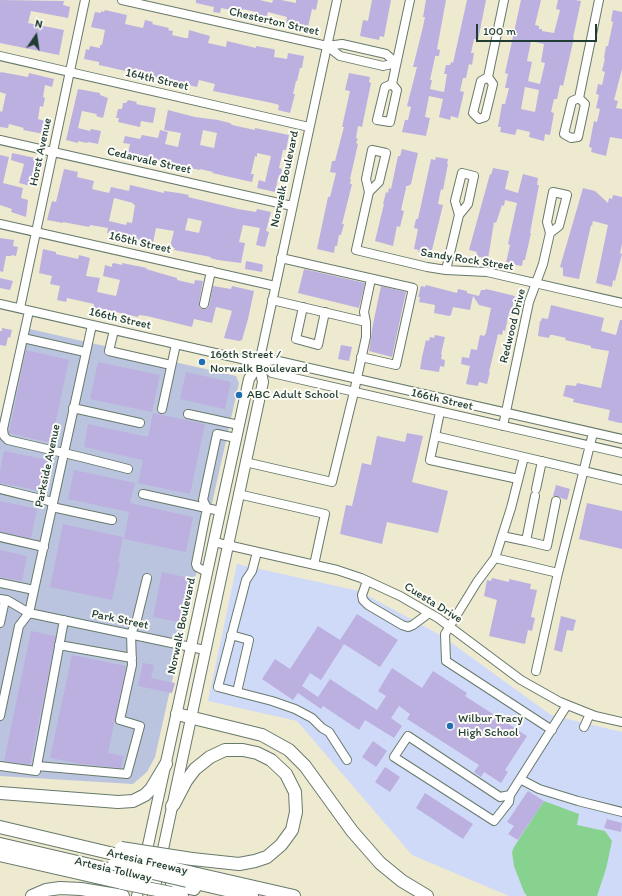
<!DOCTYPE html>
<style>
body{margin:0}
#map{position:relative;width:622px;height:896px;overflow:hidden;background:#eeead0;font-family:Itim,sans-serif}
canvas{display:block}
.north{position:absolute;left:16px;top:16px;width:40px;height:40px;-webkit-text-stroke:3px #fdfcf7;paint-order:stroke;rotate:13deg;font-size:11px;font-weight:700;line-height:16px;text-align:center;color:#1f3d34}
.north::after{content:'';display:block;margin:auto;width:14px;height:18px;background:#1f3d34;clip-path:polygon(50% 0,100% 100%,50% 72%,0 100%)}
.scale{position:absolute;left:476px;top:24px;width:121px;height:18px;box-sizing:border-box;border:2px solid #1f3d34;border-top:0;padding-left:5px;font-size:12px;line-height:14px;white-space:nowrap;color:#1f3d34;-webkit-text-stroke:3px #fdfcf7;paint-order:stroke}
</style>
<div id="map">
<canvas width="622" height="896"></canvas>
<div class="north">N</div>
<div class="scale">100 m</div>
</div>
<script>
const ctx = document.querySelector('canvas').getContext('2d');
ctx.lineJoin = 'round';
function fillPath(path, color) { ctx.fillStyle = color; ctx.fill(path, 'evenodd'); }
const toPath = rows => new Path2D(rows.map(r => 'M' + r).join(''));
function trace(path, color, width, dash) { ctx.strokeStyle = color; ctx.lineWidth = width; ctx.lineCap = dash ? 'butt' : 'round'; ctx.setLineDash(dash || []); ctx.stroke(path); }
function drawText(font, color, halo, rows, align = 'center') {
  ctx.font = font + ' Itim,sans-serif'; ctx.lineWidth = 4; ctx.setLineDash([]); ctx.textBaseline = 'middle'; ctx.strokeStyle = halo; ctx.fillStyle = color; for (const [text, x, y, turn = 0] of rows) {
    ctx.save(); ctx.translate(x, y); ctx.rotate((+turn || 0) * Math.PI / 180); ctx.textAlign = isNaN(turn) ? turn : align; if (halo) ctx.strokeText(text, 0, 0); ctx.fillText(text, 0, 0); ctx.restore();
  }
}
fillPath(toPath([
 [237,564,359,591,442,636,551,715,622,732,622,896,509,896,412,855,297,721,208,701]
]), '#cfdaf9');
fillPath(toPath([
 [21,327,236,376,239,383,155,757,147,772,133,784,0,776,0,419]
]), '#bac4de');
fillPath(toPath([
 [544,801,579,814,577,825,605,831,612,841,606,869,597,896,527,896,524,892,514,866,512,852,514,847]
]), '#88d28f');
fillPath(toPath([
 [0,0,64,1,63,5,70,7,68,18,31,11,28,23,64,30,59,55,0,43],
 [196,0,260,0,272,3,273,0,281,0,296,3,296,0,318,0,316,10,312,9,308,27,307,26,306,32,295,29,296,25,286,23,287,17,268,12,266,19,258,17,259,15,256,15,256,12,243,9,243,10,232,9,231,10,221,8,220,13,213,12,214,7,196,3],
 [372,0,391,0,384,37,380,36,379,40,360,36,363,20,368,21],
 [426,0,446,0,437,49,440,50,439,56,435,56,435,57,430,80,432,80,430,89,444,92,447,74,444,74,446,65,450,65,451,62,453,63,467,0,486,0,478,40,474,39,471,53,474,53,472,65,469,64,466,78,463,78,460,91,464,92,458,118,451,116,450,120,439,117,443,99,429,96,425,117,430,118,426,136,402,132,405,120,408,120,411,107,407,106,417,67,413,67,422,31,425,17,423,17],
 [521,0,541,0,535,25,539,26,539,29,542,29,542,31,554,33,560,10,556,9,558,0,575,0,581,1,573,38,574,38,563,86,560,85,557,99,554,99,551,112,554,113,550,135,545,134,544,141,529,137,530,132,517,129,515,135,500,132,501,127,498,127,502,104,505,104,509,88,505,88,508,74,505,73],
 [531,41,544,44,541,62,545,63,540,84,528,81,532,62,527,61],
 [525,87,539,90,535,112,521,109],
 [105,10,127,15,125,24,143,28,145,20,153,22,152,24,169,28,168,30,173,31,172,35,185,38,188,38,189,30,210,36,208,43,226,47,227,41,256,48,256,46,273,49,275,50,274,57,287,59,288,53,304,56,302,68,300,68,297,81,296,81,293,94,295,94,290,113,278,110,279,105,272,103,213,91,215,84,199,80,197,87,99,65,99,62,84,59,86,49,89,50,90,46,100,48,100,45,102,45,105,30,91,27,95,12,101,13,101,11,104,12],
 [613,10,622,12,622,69,614,100,618,101,616,108,622,109,622,139,610,137,606,156,591,152,592,148,589,147,594,121,597,122,600,109,596,108,599,95,596,94,598,84,602,85,605,72,602,71,605,58,604,58,606,46,608,46,613,22,611,21],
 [1,72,28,77,29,73,54,79,52,87,45,85,43,97,45,98,43,107,40,106,38,119,45,121,44,134,23,130,24,128,9,124,8,128,0,127,0,111,2,112,6,94,0,92,0,73],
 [349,73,370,77,369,82,371,83,362,127,358,126,356,138,358,139,356,143,358,144,350,179,351,179,350,184,352,184,342,224,344,224,341,235,339,235,337,246,335,246,334,253,317,249,328,197,330,197,336,173,330,172,332,161,335,161,344,127,342,127,350,91,345,90],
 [78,89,100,93,100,95,108,98,103,118,96,116,97,114,82,111,78,128,90,131,91,129,101,131,98,144,88,142,87,143,78,141,78,143,66,140],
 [128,100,137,102,136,104,156,108,153,123,141,121,140,127,118,122,119,118,116,118,118,109,122,109,123,103,126,103],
 [168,110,195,117,218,120,230,123,232,125,255,130,255,128,289,135,286,150,283,150,279,168,282,169,280,179,278,178,275,192,257,188,259,180,265,182,271,156,257,153,257,157,255,156,251,174,254,174,252,182,212,173,213,172,200,169,200,170,174,165,174,163,143,158,144,156,128,153,130,144,123,143,125,136,140,139,142,135,158,138,160,130,168,132,165,144,178,147,181,133,164,130],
 [203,130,217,133,214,148,200,145],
 [402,149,418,153,411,184,408,186,406,186,406,188,401,210,404,211,400,227,397,226,393,246,375,241,384,204,383,204,386,192,388,193,389,188,391,189,398,156,400,156],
 [12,153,35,158,34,161,35,161,30,186,19,183,24,164,11,160],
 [0,155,9,157,3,183,23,188,21,198,28,200,26,217,11,212,12,209,0,205],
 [436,157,448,159,447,164,448,164,443,190,441,189,438,204,443,205,432,250,431,250,430,254,418,252,419,250,414,249,418,229,414,228,416,219,418,219,431,159,435,160],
 [493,168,509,171,505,189,518,193,523,174,538,178,537,185,539,185,530,233,531,233,525,260,523,260,522,266,506,263,510,245,508,244,517,203,505,200,504,206,502,205,496,223,494,222,488,259,476,256,477,252,469,250,490,174,491,175],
 [64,169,78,172,77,177,94,181,92,189,109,193,111,187,129,191,130,185,164,193,164,191,179,193,189,195,188,197,238,209,256,212,257,209,271,212,266,231,269,232,265,247,256,245,260,228,243,225,239,242,245,243,241,263,218,260,210,258,211,257,174,250,175,248,170,247,174,231,156,228,153,243,107,233,108,228,90,225,89,227,63,222,63,223,47,220,52,201,56,202],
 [114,198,133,203,133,204,135,205,132,223,127,222,126,225,109,221],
 [188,218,202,221,199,233,185,230],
 [583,188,595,191,608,203,609,198,612,199,613,195,622,197,622,244,620,253,622,254,615,281,613,280,612,287,596,283,608,225,593,221,592,226,591,225,579,279,563,276,563,268,560,267],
 [0,238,14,240,13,246,18,247,16,256,12,255,11,256,6,256,3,272,0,271],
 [43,249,56,252,56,254,78,259,79,255,90,258,86,276,100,278,97,292,116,296,120,280,103,276,105,265,112,267,112,264,114,263,122,265,122,263,147,268,146,269,177,278,177,280,194,284,195,280,203,281,199,303,200,308,203,309,206,309,209,306,213,286,231,289,232,286,254,291,248,319,242,340,239,341,224,338,232,311,229,310,216,307,212,323,194,319,192,327,147,316,139,315,138,317,103,309,102,311,93,309,94,304,67,298,66,302,57,300,60,286,50,284,52,276,39,273],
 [246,261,261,264,263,265,262,272,245,269],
 [304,269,365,283,359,308,298,293],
 [0,278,13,281,10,290,0,288],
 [426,285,457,293,458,289,467,291,467,293,479,296,481,290,485,290,486,289,515,296,511,313,509,313,505,331,503,330,502,335,498,334,489,372,490,372,487,384,479,382,478,386,466,384,470,366,461,364,462,357,469,358,471,349,477,350,480,335,484,336,486,333,491,308,479,305,473,296,470,310,453,307,451,315,449,316,434,313,435,305,419,302,420,297,418,297,421,286,425,287],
 [381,286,406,292,392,357,369,351,371,338,372,329],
 [551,305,604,318,601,331,616,335,620,320,622,320,622,423,620,423,608,420,610,410,573,402,574,399,563,396,566,385,576,386,577,383,601,388,609,351,591,348,591,346,565,340,566,338,553,335,550,335,549,338,538,336,540,321,541,321,542,318,548,319],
 [2,328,12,330,10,338,8,337,6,346,0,345,0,331,2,331],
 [435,335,445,337,441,354,442,355,441,359,445,360,444,367,440,366,439,372,420,369,422,357,426,340,429,341,430,337,434,338],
 [341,345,352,347,349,361,338,359],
 [26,350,69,360,51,443,9,433],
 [98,362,160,375,152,412,90,399],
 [186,372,231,382,225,409,180,399],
 [153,413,205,424,190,494,138,483,143,460,84,447,88,424,148,437],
 [407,433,423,436,412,482,448,491,438,533,387,522,382,544,340,534,346,505,352,506,362,463,371,465,377,436,405,442],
 [4,451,48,460,41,491,0,483,0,472],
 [74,470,135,483,130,503,193,517,186,552,124,539,129,512,68,499],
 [556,485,570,489,567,500,561,498,557,496,553,496],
 [0,501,37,509,31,538,0,532],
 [587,503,622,511,622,549,579,539],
 [63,524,123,537,118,563,120,563,112,600,50,587],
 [0,550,27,556,22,581,0,577],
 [162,572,189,578,179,622,153,617],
 [492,578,509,582,509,579,531,584,530,589,537,590,531,617,535,618,532,631,528,630,525,644,489,636,497,600,484,596,487,580,491,581],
 [357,614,398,640,380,667,344,644,321,680,310,673,302,686,318,697,330,679,377,710,386,696,378,691,392,668,422,688,433,671,467,693,465,696,527,736,505,770,508,772,501,783,484,772,481,777,474,772,479,765,407,719,410,714,399,706,391,718,402,726,394,738,365,720,359,730,323,706,321,709,298,693,293,700,262,679,275,659,290,669,318,626,340,640],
 [561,616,576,620,573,631,567,630,562,652,554,650],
 [31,631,56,636,30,765,4,761],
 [72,655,126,666,108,753,124,756,121,768,81,764,50,758],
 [143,663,154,665,151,678,175,683,172,693,138,686],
 [373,741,387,751,376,767,362,757],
 [385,767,400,777,390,792,375,782],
 [528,791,544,801,518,840,508,834,514,826,507,822],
 [425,793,473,824,463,839,416,808],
 [607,819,622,823,621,832,604,828]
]), '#bcb0e0');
const minor = toPath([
 [122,0,327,46,342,44,386,54,396,63],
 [327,46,340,56,383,66,396,63],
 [0,56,309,127],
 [488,77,481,81,473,113,479,119,485,117,493,84,488,77,504,0],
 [392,84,397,90,390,122,377,120,385,87,392,84],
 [392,84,410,0],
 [579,98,599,0],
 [579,98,585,104,578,137,571,138,564,134,572,101,579,98],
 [0,140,292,206],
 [369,192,379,182,386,153,372,150,366,179,369,192,356,250,427,267,446,270,487,272,622,303],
 [0,224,275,286],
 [281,258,413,288,396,365,361,357],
 [446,270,459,215,468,204,474,176,462,173,455,201,459,215],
 [0,304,259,363,274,360,622,439],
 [204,304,211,271],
 [303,307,296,339,318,345,325,312],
 [20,308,85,0],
 [29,311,3,429,4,436,8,440,81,457,128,469],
 [366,322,364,312,371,279],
 [114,330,109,351,171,365],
 [23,338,85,352],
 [259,363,272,373,622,453],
 [259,363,337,0],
 [73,408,140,423],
 [162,409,176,344],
 [440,412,430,460,518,479],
 [188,414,239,425],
 [503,426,529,302,543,264,550,233,547,222,553,192,567,195,559,226,550,233],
 [435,436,524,457],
 [245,462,332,482,354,392,366,337,366,322,272,300],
 [0,489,53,502],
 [536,489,542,461],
 [143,494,220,511],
 [238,494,325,514,314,565],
 [52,507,112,520],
 [502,536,526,541,535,496],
 [0,537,44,547],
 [526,541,547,546,556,501],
 [214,542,337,570,361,578,400,596,438,618,521,680,560,702,595,716,622,722],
 [495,558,511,508,524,457,622,480],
 [207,572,197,567,196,564,207,508,203,500,217,434,236,438],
 [367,581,362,595,363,600,368,605,402,625,408,627,413,625,429,613],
 [0,583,34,590],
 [0,599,7,600,29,613,205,650],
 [0,623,5,600],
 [231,635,249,640,237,692,218,687,246,580,252,571,257,552],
 [59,645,132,658],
 [536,671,558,573,593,433],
 [237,692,272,701,295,709,312,718,322,728,329,732,347,760],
 [0,716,19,626,29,613,92,325],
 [584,727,590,714],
 [552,730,446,661,445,634,477,582,495,558,558,573],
 [0,766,36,771,64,620],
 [37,766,127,774,140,726,120,720,132,665,131,634,137,619,147,578],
 [520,779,539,789,578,801,622,812],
 [510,795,500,797,408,736,394,757,494,821,509,802,510,795,567,705]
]);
const major = toPath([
 [137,896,249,379,259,363],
 [153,896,263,382,259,363]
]);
const highway = toPath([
 [177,714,262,735,289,750,305,766,352,831,380,863,402,881,427,896],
 [0,793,118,802,133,801,145,795,151,789,166,764],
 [172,806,174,804,186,781,195,769,210,757,225,750,243,750,257,753,271,760,286,774,295,792,296,812,292,830,281,845,267,857,255,861,239,864,192,859],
 [0,827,118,855],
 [0,844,125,873],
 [0,855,122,883],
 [189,872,294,896],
 [187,881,252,896],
 [172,884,194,889],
 [171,893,182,896],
 [32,896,46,890,60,888,81,889,123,896]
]);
trace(minor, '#677a6b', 10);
trace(major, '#677a6b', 12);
trace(highway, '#677a6b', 14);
trace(minor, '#fff', 8);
trace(major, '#fff', 10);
trace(highway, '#fff', 12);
const highwayBridge = toPath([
 [121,848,192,859],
 [118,855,189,872],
 [114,864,187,881],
 [122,883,171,893]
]);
trace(highwayBridge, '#677a6b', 14, []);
trace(highwayBridge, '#fff', 12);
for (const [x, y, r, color] of [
 [202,362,4,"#1f6fb2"],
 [239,395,4,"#1f6fb2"],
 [450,726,4,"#1f6fb2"]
]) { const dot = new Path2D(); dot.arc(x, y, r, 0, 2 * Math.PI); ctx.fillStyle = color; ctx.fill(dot); trace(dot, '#fdfcf7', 1.5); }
drawText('12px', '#1f3d34', '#fdfcf7', [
 ["Chesterton Street",274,22,13],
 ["164th Street",157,80,13],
 ["Horst Avenue",41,152,-78],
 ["Cedarvale Street",149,161,13],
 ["Norwalk Boulevard",285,179,-78],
 ["165th Street",140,243,13],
 ["Sandy Rock Street",467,260,9],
 ["166th Street",120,319,13],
 ["Redwood Drive",513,326,-76],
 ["166th Street",442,400,13],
 ["Parkside Avenue",48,466,-78],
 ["Cuesta Drive",433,603,32],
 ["Park Street",120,620,12],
 ["Norwalk Boulevard",182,626,-78],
 ["Artesia Freeway",147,862,13],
 ["Artesia Tollway",113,870,13]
]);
drawText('12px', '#1f3d34', '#fdfcf7', [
 ["166th Street /",210,355],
 ["Norwalk Boulevard",210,369],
 ["ABC Adult School",247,395],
 ["Wilbur Tracy",458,719],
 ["High School",458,733]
], 'left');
</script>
